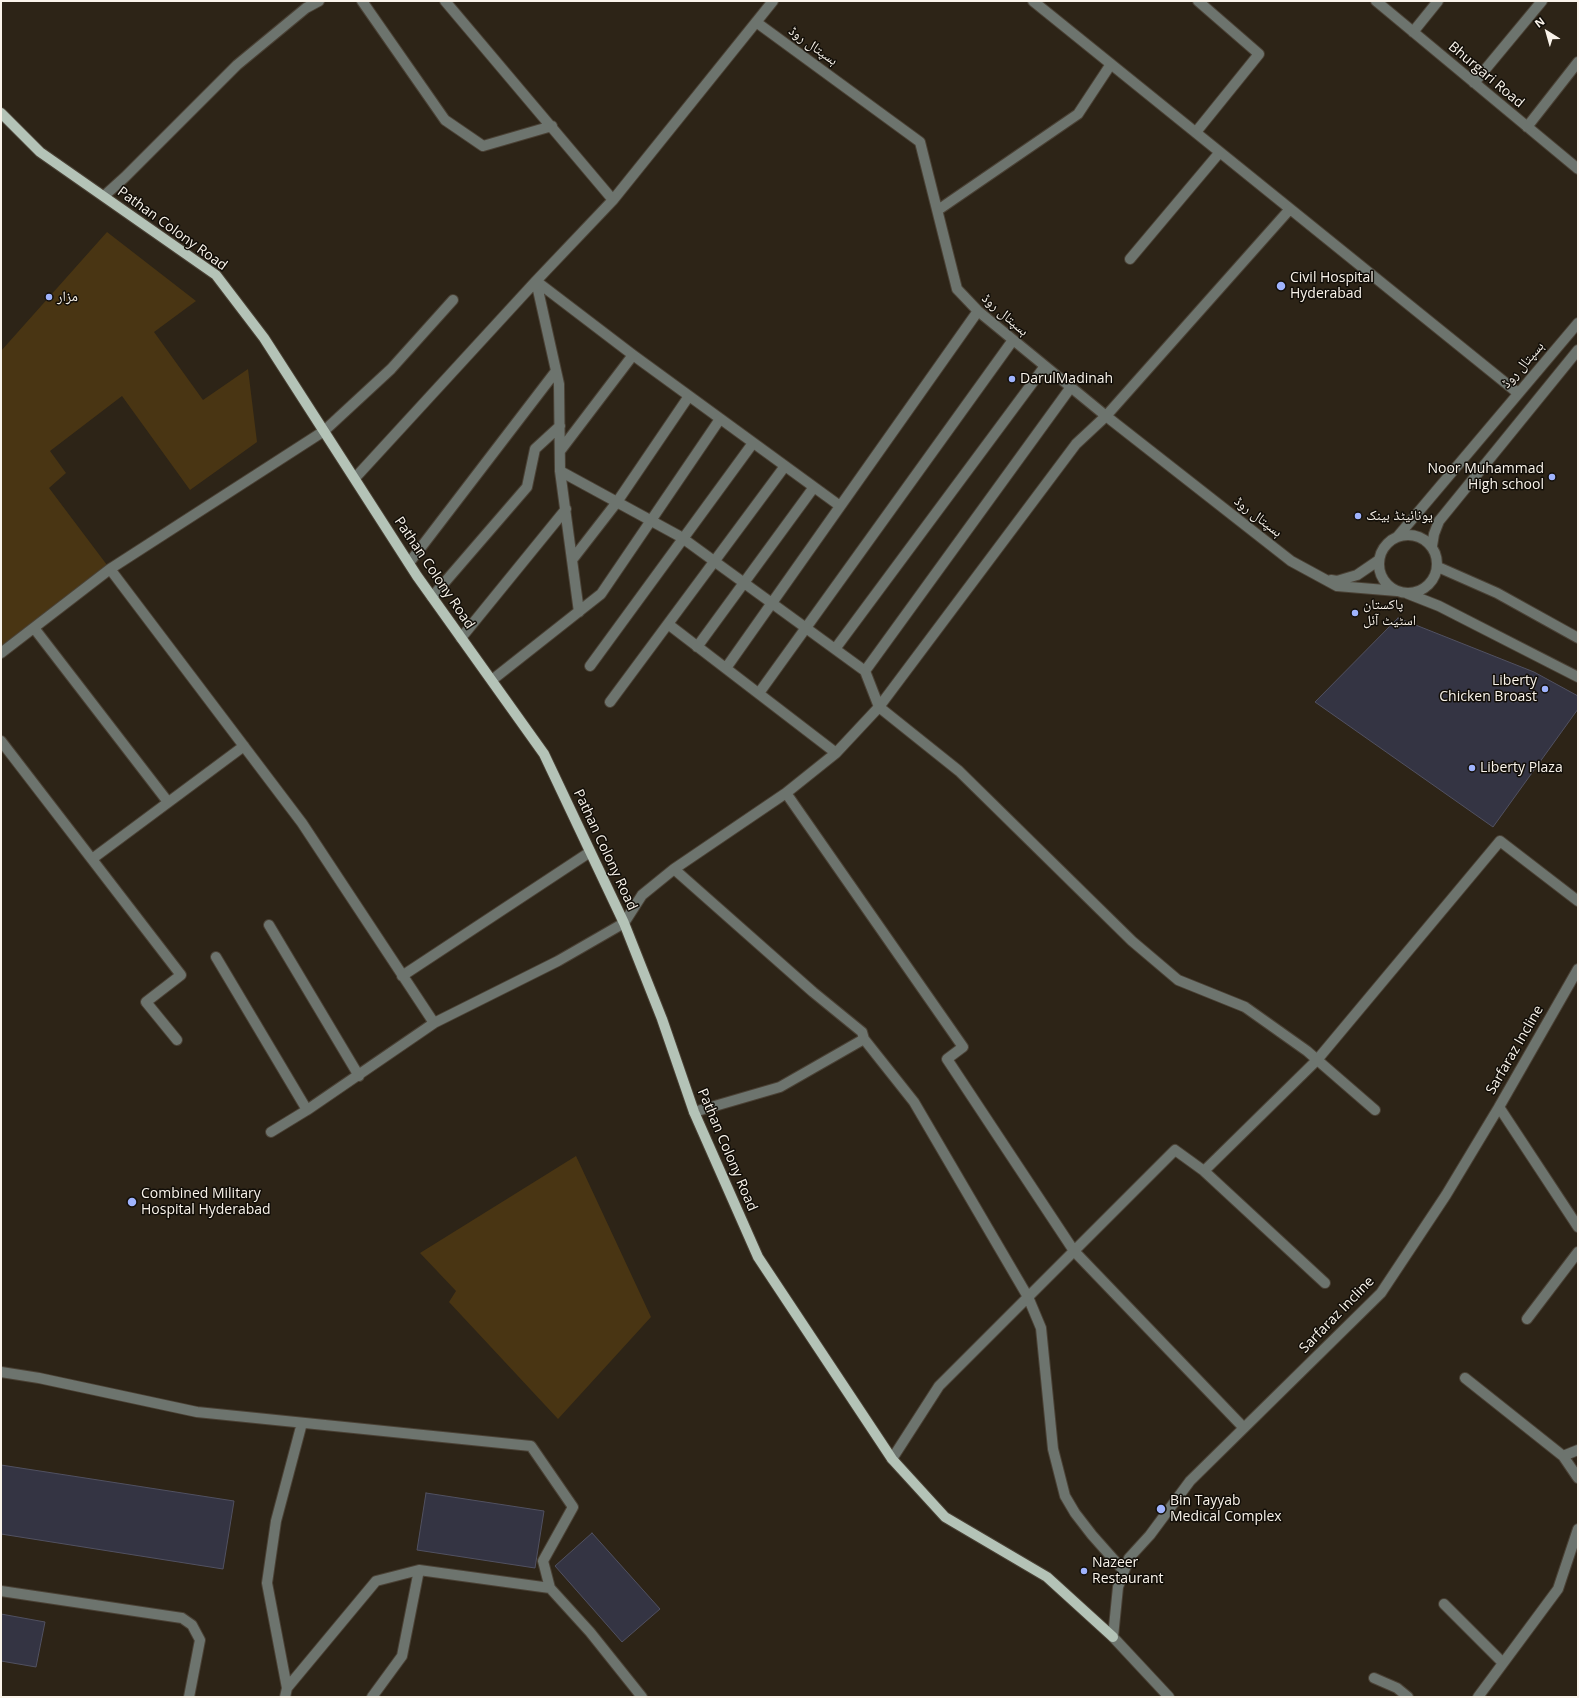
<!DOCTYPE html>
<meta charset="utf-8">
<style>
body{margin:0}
#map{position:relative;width:1579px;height:1698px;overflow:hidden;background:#2d2417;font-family:"Open Sans",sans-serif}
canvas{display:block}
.frame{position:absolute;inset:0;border:2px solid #faf4eb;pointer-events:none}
.north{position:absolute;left:1527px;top:12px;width:40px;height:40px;-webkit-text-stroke:3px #120e08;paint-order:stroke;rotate:323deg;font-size:11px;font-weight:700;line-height:16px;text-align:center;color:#faf4eb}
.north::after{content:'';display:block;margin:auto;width:14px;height:18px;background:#faf4eb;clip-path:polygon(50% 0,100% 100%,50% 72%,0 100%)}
</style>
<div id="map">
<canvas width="1579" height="1698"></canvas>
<div class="frame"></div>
<div class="north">N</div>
</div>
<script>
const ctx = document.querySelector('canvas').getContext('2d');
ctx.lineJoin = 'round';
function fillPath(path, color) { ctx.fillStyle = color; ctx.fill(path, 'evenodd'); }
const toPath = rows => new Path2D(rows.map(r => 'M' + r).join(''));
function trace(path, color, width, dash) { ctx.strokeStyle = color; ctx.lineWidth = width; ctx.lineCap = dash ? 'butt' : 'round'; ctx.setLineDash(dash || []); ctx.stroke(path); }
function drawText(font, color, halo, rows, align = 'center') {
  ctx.font = font + ' "Open Sans","Noto Naskh Arabic",sans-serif'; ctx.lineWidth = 3; ctx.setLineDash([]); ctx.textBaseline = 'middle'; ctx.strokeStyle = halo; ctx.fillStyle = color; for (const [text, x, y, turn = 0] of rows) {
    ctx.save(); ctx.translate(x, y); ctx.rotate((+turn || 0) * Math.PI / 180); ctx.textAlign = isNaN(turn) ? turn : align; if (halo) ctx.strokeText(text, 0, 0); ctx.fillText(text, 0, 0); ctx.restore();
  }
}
fillPath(toPath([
 [107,232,196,301,154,332,203,400,248,369,257,442,190,490,122,396,50,451,66,473,49,488,110,569,1,653,1,351],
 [576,1156,651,1317,558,1419,449,1302,456,1291,420,1253]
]), '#493513');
const building = toPath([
 [1398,618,1534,672,1578,696,1578,709,1493,827,1315,702,1398,618],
 [1,1465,234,1501,223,1569,1,1534,1,1465],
 [426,1493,544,1511,535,1568,417,1550,426,1493],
 [592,1533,660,1609,622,1642,555,1566,592,1533],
 [1,1614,45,1622,36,1667,1,1661,1,1614]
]);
fillPath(building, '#343443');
trace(building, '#515161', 1);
const minor = toPath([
 [362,1,445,120,483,146,552,126],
 [445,1,613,200],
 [1033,1,1518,393],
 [1376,1,1578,169],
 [756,22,920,142,957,289,978,311,1106,416,1291,561,1337,586,1397,591],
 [1413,32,1438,1],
 [1474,83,1542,1],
 [1527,127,1578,62],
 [1196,132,1259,54,1198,1],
 [104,196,125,177,237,65,306,8,319,1],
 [938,210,1078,114,1111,64],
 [1130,259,1220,152],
 [536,281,633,355,840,506],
 [536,281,559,384,560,471,579,612],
 [560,451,633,355],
 [560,471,681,537,865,671,879,707,959,771,1132,941,1178,980,1245,1007,1307,1051,1375,1110],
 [355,478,536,281,613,200,773,1],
 '1379 564a29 29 0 1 1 58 0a29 29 0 1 1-58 0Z',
 [1398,536,1578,323],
 [1432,546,1434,534,1439,521,1578,350],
 [572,560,617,502,689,396],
 [409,563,556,371],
 [1438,567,1497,593,1578,638],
 [110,569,302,823,434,1023],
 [1331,580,1337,581,1357,575,1379,560],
 [1406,593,1439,606,1578,677],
 [432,597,527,487,535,449,560,426],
 [668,624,836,753],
 [34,628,168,802],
 [461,638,566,509],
 [697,647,814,487],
 [835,649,1045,366],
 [1,653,110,569,324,431,391,369,453,300],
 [590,666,753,443],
 [726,668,978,311],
 [865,671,1071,387],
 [492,680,601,594,720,419],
 [759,693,1013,340],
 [610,702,785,466],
 [1,741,181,975,146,1002,177,1040],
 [786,793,963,1047,947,1059,1074,1251,1243,1427],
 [92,859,244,746],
 [674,869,813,992,862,1032,864,1039,914,1102,1028,1297,1041,1328,1053,1449,1065,1496,1075,1513,1092,1535,1123,1570],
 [269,925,359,1076],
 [216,957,307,1110],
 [402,976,590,852],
 [1499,1107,1578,1227],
 [694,1112,780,1087,864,1039],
 [271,1132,307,1110,434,1023,558,961,624,923,642,895,674,869,786,793,836,753,879,707,1076,444,1106,416,1290,209],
 [1325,1283,1204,1171,1317,1060,1500,841,1578,901],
 [1527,1319,1578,1252],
 [1,1372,39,1378,197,1412,531,1446,573,1507,543,1561,550,1588,419,1570,402,1656,372,1697],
 [1465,1378,1563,1456,1578,1478],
 [1563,1456,1578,1450],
 [892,1459,939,1386,1175,1150,1204,1171],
 [550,1588,590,1632,642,1697],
 [1,1591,182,1618,192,1625,200,1640,189,1697],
 [1444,1604,1503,1663],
 [1374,1678,1397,1688,1408,1697],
 [287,1688,376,1581,419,1570],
 [285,1697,287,1688,267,1583,276,1521,302,1423],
 [1169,1697,1113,1637,1118,1587,1129,1558,1150,1535,1190,1481,1381,1293,1446,1195,1499,1107,1578,969],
 [1478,1697,1558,1589,1578,1529]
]);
const major = toPath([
 [1,113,40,152,216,275,264,338,417,576,544,754,624,923,662,1019,694,1112,758,1257,892,1459,945,1517,1047,1577,1113,1637]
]);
trace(minor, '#4a4135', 12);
trace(major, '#4a4135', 12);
trace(minor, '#6d746e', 10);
trace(major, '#b4c3b7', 10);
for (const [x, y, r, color] of [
 [1281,286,5,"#9fb3fd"],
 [49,297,4,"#9fb3fd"],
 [1012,379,4,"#9fb3fd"],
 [1552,477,4,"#9fb3fd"],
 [1358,516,4,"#9fb3fd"],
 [1355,613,4,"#9fb3fd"],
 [1545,689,4,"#9fb3fd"],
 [1472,768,4,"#9fb3fd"],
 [132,1202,5,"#9fb3fd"],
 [1161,1509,5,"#9fb3fd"],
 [1084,1571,4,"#9fb3fd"]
]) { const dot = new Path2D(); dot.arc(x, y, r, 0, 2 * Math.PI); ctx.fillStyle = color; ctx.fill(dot); trace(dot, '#120e08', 1.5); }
drawText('14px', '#faf4eb', '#120e08', [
 ["ہسپتال روڈ",813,46,36],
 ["Bhurgari Road",1486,75,40],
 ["Pathan Colony Road",172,229,36],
 ["ہسپتال روڈ",1005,315,41],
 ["ہسپتال روڈ",1523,365,-49],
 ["ہسپتال روڈ",1258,517,38],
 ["Pathan Colony Road",434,573,56],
 ["Pathan Colony Road",605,850,65],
 ["Sarfaraz Incline",1515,1050,-60],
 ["Pathan Colony Road",727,1150,67],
 ["Sarfaraz Incline",1337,1315,-46]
]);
drawText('14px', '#faf4eb', '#120e08', [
 ["Civil Hospital",1290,278],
 ["Hyderabad",1290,294],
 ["مزار",57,297],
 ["DarulMadinah",1020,379],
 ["Noor Muhammad",1544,469,"right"],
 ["High school",1544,485,"right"],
 ["یونائیٹڈ بینک",1366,516],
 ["پاکستان",1363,605],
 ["اسٹیٹ آئل",1363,621],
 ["Liberty",1537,681,"right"],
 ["Chicken Broast",1537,697,"right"],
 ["Liberty Plaza",1480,768],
 ["Combined Military",141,1194],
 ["Hospital Hyderabad",141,1210],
 ["Bin Tayyab",1170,1501],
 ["Medical Complex",1170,1517],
 ["Nazeer",1092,1563],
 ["Restaurant",1092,1579]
], 'left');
</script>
